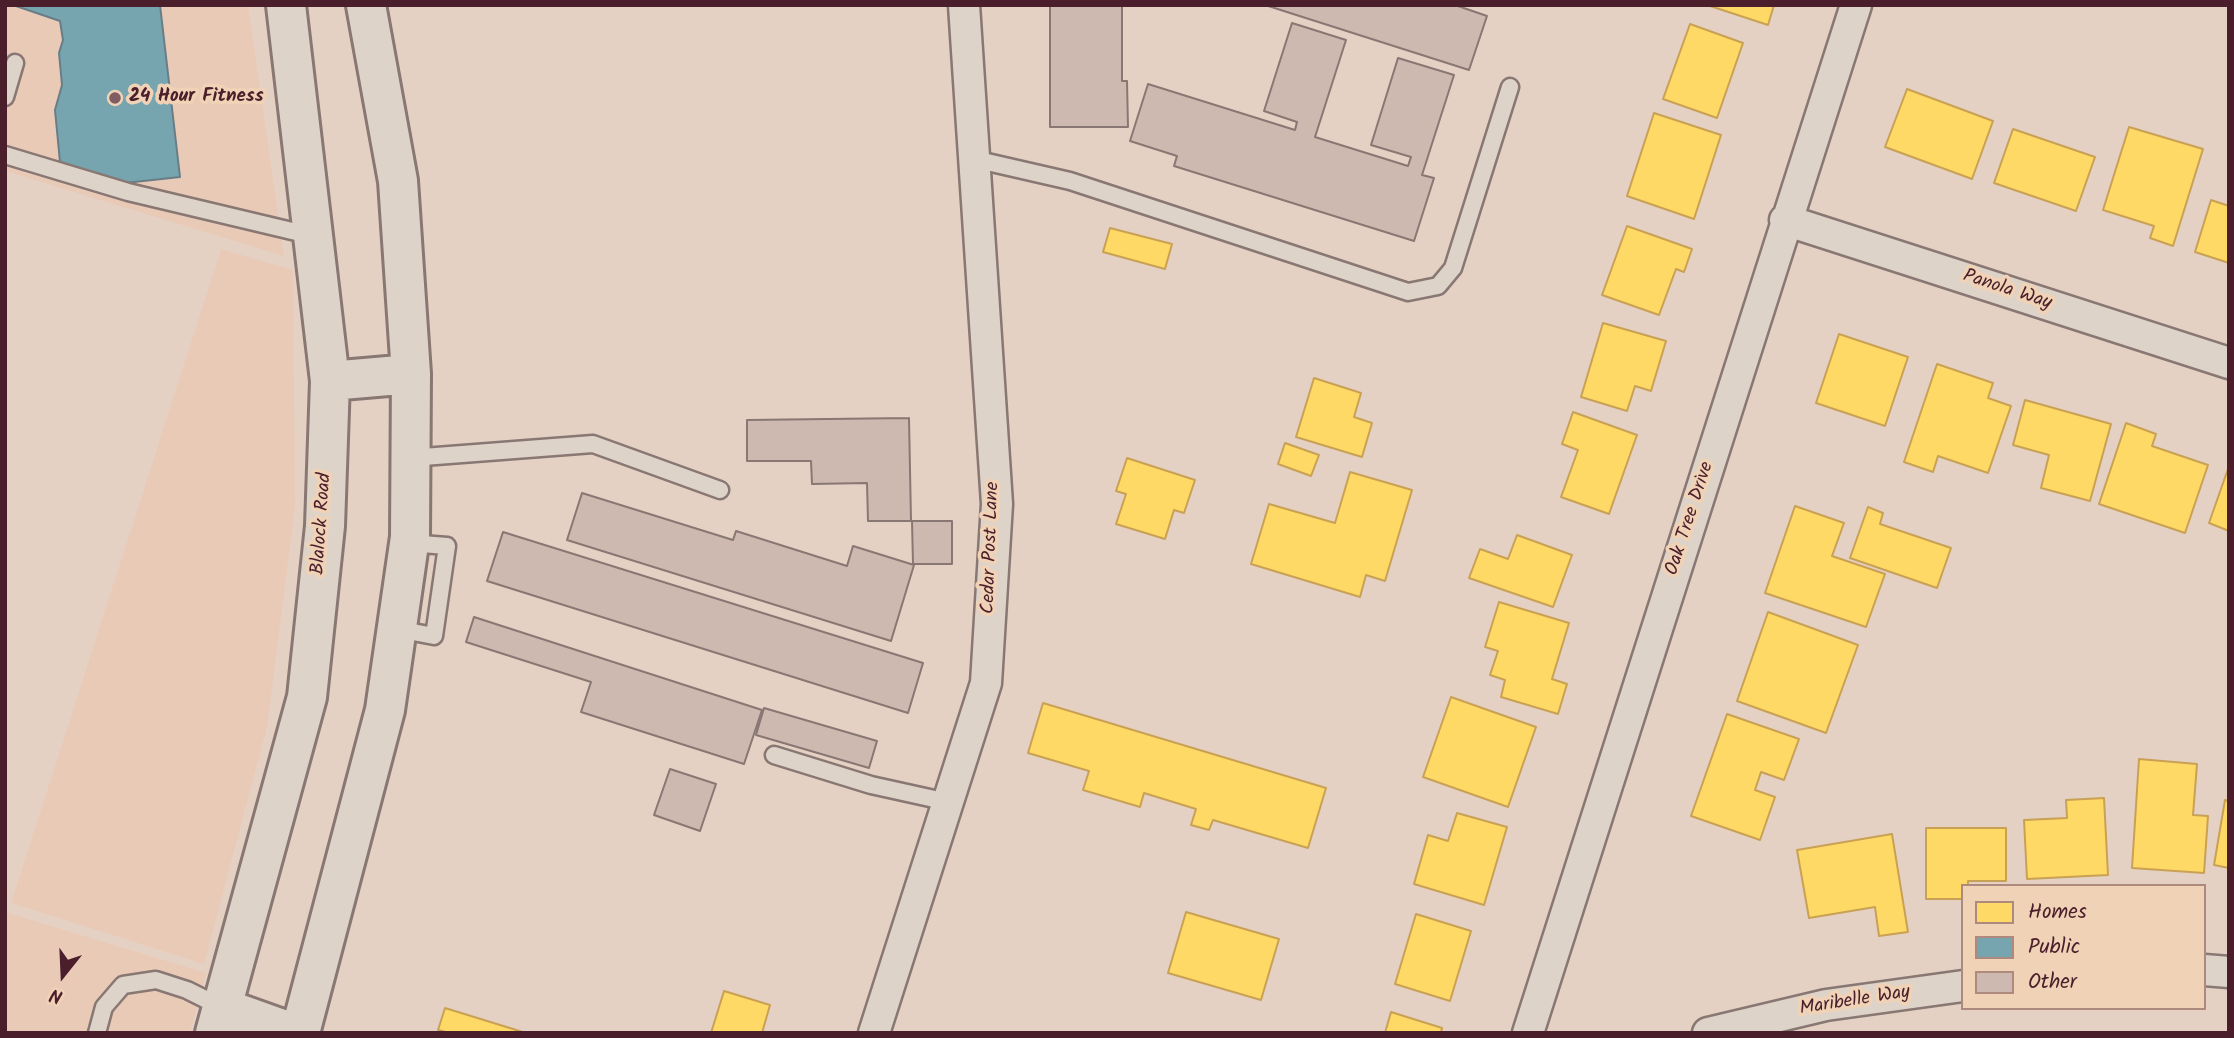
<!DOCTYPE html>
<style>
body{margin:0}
#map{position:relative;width:2234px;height:1038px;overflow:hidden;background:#e5d1c3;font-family:Kalam,sans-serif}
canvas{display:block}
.frame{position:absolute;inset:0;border:7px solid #4a1f2b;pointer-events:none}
.legend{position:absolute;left:1961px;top:884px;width:245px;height:126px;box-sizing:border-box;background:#f0d2b6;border:2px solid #ae8a7e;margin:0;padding:9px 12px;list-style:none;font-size:21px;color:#4a1f2b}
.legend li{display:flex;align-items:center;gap:14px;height:35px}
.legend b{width:35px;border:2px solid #ae8a7e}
.north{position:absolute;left:28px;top:940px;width:70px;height:70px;-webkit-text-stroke:5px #f0d2b6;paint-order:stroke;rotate:198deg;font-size:19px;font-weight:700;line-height:28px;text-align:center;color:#4a1f2b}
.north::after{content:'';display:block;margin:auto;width:24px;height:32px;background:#4a1f2b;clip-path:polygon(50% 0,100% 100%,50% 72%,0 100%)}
</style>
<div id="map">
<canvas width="2234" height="1038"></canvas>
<div class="frame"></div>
<ul class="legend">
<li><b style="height:19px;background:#ffd966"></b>Homes</li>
<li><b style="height:19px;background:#76a5af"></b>Public</li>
<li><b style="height:19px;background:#ceb9b0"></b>Other</li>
</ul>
<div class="north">N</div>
</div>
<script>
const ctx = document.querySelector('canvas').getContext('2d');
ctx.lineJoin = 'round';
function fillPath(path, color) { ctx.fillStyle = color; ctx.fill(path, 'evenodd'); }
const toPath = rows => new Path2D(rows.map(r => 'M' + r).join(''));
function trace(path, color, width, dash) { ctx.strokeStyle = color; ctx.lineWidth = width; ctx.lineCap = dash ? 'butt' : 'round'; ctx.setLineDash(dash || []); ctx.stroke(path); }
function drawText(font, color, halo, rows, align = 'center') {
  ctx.font = font + ' Kalam,sans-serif'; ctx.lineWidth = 7; ctx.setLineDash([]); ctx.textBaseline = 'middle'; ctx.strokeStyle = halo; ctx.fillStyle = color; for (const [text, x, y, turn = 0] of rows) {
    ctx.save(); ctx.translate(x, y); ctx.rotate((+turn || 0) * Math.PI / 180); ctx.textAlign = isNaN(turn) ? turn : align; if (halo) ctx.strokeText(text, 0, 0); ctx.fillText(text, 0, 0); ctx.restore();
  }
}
fillPath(toPath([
 [5,5,248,5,284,256,5,171],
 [221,249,293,270,295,507,267,727,204,964,11,903],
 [5,912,206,973,190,1033,5,1033]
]), '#e9cab7');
const homes = toPath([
 [1707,5,1774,5,1768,25,1707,5],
 [1690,24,1743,43,1717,118,1663,99,1690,24],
 [1907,89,1993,121,1972,179,1885,147,1907,89],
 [1654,113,1721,135,1694,219,1627,196,1654,113],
 [2129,127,2203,149,2173,246,2150,238,2154,226,2103,210,2129,127],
 [2013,129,2095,157,2076,211,1994,183,2013,129],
 [2211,200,2229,206,2229,263,2195,252,2211,200],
 [1627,226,1692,249,1684,272,1676,269,1659,315,1602,295,1627,226],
 [1110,228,1172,244,1165,269,1103,252,1110,228],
 [1603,323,1666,341,1651,391,1635,386,1627,411,1581,397,1603,323],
 [1839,334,1908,357,1885,426,1816,403,1839,334],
 [1937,364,1993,383,1988,398,2011,406,1988,473,1938,456,1933,472,1904,462,1937,364],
 [1314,378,1361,393,1354,417,1372,423,1362,457,1296,437,1314,378],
 [2025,400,2111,424,2090,501,2041,488,2049,455,2013,445,2025,400],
 [1573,412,1637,435,1609,514,1561,497,1578,450,1562,444,1573,412],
 [2126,423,2156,434,2152,446,2208,465,2185,533,2099,504,2126,423],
 [1285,443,1319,455,1311,476,1278,464,1285,443],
 [1127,458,1195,480,1184,513,1174,510,1165,539,1116,524,1126,494,1116,491,1127,458],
 [2229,466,2229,531,2209,523,2229,466],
 [1350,472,1412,490,1385,581,1366,575,1360,597,1251,564,1269,504,1335,523,1350,472],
 [1795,506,1844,523,1832,556,1885,574,1866,627,1765,593,1795,506],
 [1868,507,1883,513,1880,524,1951,548,1937,588,1850,558,1868,507],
 [1517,535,1572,555,1553,607,1469,578,1480,549,1508,559,1517,535],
 [1499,602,1569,623,1552,679,1567,684,1558,714,1501,697,1505,680,1490,675,1498,651,1485,647,1499,602],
 [1768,612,1858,645,1826,733,1737,701,1768,612],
 [1451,697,1536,727,1508,807,1423,777,1451,697],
 [1043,703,1326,788,1308,848,1213,820,1209,830,1191,825,1196,809,1144,793,1140,807,1083,790,1089,771,1028,753,1043,703],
 [1727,714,1799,739,1784,780,1761,772,1755,790,1775,797,1760,840,1691,816,1727,714],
 [2139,759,2197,764,2193,815,2208,816,2204,873,2132,868,2139,759],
 [2104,798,2108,875,2027,879,2024,820,2067,818,2066,800,2104,798],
 [2225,800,2229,801,2229,868,2214,865,2225,800],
 [1457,813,1507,827,1484,905,1414,884,1428,835,1448,841,1457,813],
 [1926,828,2006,828,2006,881,1968,881,1968,886,1963,886,1963,899,1926,899,1926,828],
 [1892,834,1908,932,1879,936,1875,907,1809,918,1797,850,1892,834],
 [1186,912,1279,939,1261,1000,1168,973,1186,912],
 [1416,914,1471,931,1450,1001,1395,984,1416,914],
 [724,991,770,1005,762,1033,711,1033,724,991],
 [445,1008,526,1033,450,1033,438,1030,445,1008],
 [1391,1012,1442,1028,1441,1033,1385,1033,1391,1012]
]);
fillPath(homes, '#ffd966');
trace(homes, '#c9a154', 2);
const public = toPath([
 [13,5,160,5,180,177,125,183,60,162,55,110,62,85,59,53,63,40,60,21,13,5]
]);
fillPath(public, '#76a5af');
trace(public, '#697d87', 2);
const building = toPath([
 [1050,5,1122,5,1122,81,1127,81,1128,127,1050,127,1050,5],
 [1265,5,1455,5,1487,16,1469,70,1265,5],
 [1292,23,1346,40,1315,137,1408,166,1411,157,1371,145,1398,58,1454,75,1422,175,1434,178,1414,241,1174,166,1177,156,1130,141,1148,84,1295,130,1297,122,1264,111,1292,23],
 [909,418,911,521,868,521,867,483,812,484,811,461,747,461,747,420,909,418],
 [582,493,733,540,736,531,847,566,853,546,914,565,891,641,567,540,582,493],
 [912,521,952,521,952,564,913,564,912,521],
 [503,532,923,663,908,713,487,581,503,532],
 [474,617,762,710,744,764,581,712,591,682,466,642,474,617],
 [764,708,877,741,869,768,756,735,764,708],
 [670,769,716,784,700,831,654,815,670,769]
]);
fillPath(building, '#ceb9b0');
trace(building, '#887773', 2);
const lane = toPath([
 [5,97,15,63],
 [5,155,128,192,313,236],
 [974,159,1070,181,1408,292,1438,286,1453,268,1510,87],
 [410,458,593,444,720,490],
 [397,629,434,636,447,546,409,543],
 [774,755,871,785,948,802],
 [97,1033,104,1007,123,985,156,980,187,990,223,1008]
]);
const street = toPath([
 [1785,220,2229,363],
 [2204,970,2229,972],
 [874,1033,986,683,997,504,964,5],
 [1528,1033,1856,5],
 [1708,1033,1826,1005,1963,986]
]);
const secondary = toPath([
 [330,381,411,374],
 [223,1008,293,1033],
 [215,1033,307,697,325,526,330,381,286,5],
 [300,1033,385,710,410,537,411,374,398,181,366,5]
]);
trace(lane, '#887773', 21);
trace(street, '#887773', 35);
trace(secondary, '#887773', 44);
trace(lane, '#ded3c8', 16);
trace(street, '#ded3c8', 30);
trace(secondary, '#ded3c8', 38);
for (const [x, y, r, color] of [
 [115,98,7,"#805d60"]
]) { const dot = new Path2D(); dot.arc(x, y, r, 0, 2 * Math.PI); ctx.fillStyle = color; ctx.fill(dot); trace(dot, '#f0d2b6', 2.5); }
drawText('bold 19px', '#4a1f2b', '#f0d2b6', [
 ["24 Hour Fitness",129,98]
], 'left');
drawText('19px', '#4a1f2b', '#f0d2b6', [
 ["Panola Way",2007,291,18],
 ["Oak Tree Drive",1691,519,-72],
 ["Blalock Road",323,524,-86],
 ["Cedar Post Lane",992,548,-88],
 ["Maribelle Way",1855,1002,-9]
]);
</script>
